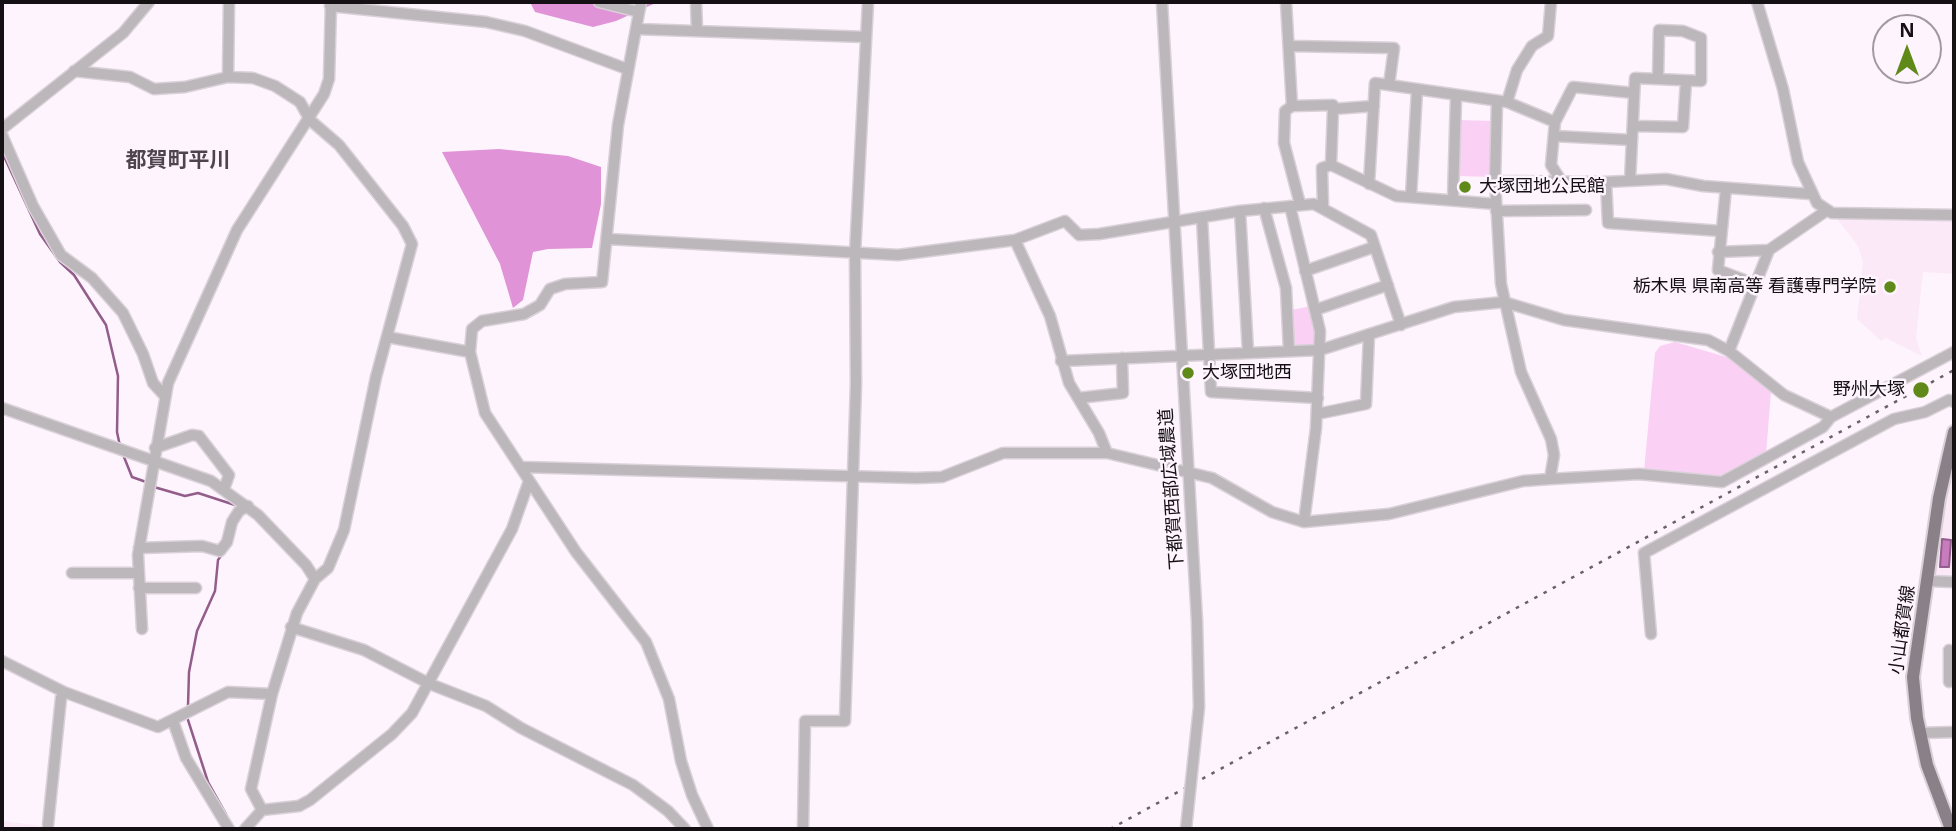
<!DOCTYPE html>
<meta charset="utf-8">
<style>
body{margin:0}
#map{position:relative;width:1956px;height:831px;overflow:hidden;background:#fef4fd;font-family:"Open Sans",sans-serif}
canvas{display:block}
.frame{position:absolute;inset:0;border:4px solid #151014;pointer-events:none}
.north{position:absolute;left:1872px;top:14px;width:70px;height:70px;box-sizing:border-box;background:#fef4fd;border:2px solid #a199a0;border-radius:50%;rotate:0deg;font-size:19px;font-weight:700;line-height:28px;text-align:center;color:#151014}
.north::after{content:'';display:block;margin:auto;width:24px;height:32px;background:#5f8a19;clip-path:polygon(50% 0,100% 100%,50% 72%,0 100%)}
</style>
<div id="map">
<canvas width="1956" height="831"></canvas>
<div class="frame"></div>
<div class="north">N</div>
</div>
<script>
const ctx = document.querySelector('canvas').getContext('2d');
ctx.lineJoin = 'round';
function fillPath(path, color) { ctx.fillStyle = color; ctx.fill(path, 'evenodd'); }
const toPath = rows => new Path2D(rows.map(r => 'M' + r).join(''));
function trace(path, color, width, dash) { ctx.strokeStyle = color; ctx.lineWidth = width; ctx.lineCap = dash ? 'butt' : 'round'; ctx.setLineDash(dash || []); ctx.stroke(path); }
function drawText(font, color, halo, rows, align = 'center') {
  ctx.font = font + ' "Open Sans","Noto Sans JP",sans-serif'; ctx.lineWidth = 5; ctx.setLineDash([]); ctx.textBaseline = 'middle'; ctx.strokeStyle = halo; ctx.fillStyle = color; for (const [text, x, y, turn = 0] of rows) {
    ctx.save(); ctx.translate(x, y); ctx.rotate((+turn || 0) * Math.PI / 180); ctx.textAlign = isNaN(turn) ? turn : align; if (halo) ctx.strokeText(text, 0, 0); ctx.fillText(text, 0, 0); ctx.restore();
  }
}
fillPath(toPath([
 [1835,216,1954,220,1954,274,1923,272,1916,338,1922,356,1886,338,1881,341,1857,319,1863,262,1858,246],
 [1954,449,1954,579,1933,579,1944,494],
 [2,821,51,827,2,829]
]), '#fce9f8');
fillPath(toPath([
 [1460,120,1493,121,1491,177,1458,176],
 [1311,306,1316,344,1313,347,1297,347,1293,343,1291,310],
 [1675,342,1733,359,1771,392,1766,454,1720,477,1705,479,1644,471,1655,353,1660,346]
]), '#fad1f4');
fillPath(toPath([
 [530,2,658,2,616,21,593,27,535,12],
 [499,149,568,156,601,167,601,204,592,248,548,249,533,252,523,300,513,308,500,264,442,152]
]), '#e093d6');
const water = toPath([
 [1942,539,1951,540,1949,567,1940,567,1942,539]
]);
fillPath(water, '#c77cbe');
trace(water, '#925c8b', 2);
trace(toPath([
 [2,152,40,234,60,262,74,275,106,325,118,376,117,432,120,446],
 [122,452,132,477,149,483],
 [154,487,185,496,198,493,238,506],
 [231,542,237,522],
 [188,706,189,672,197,631,215,591,218,560,223,553],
 [188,720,208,782,226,814]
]), '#925c8b', 2.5);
const minor = toPath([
 [599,2,639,12],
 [641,2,618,125,602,282,565,284,550,289,540,305,524,314,482,321,472,329,470,352,485,413,576,552,646,642,669,699,681,761,692,795,708,829],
 [696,2,697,30],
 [1162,2,1197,621],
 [1286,2,1292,106,1285,111,1284,143,1300,204],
 [1757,2,1783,89,1798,162,1817,203,1832,213,1954,215],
 [330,6,486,22,525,31,627,69],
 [636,29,866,37],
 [1290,46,1394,48,1389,85],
 [74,71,130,77,154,89,185,87,228,77,253,78,275,86,300,102,310,120,339,145,403,226,412,244,376,377,344,530,328,568,315,579,297,613,272,694,251,789,262,810],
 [228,77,229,2],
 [1497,101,1495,181,1501,284,1521,372,1551,439,1554,455,1550,479],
 [1507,102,1517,70,1532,46,1548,36,1551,2],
 [1292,106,1333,105,1333,109],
 [1555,122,1573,87,1634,93],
 [1633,126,1683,127,1686,81],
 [2,129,123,33,149,2],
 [2,135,33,206,61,255,92,278,123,313,143,354,153,383,164,395],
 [1554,136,1632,140],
 [1331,165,1333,109,1374,106],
 [1495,181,1606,182,1666,179,1703,186,1811,194],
 [1630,181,1635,78,1701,81,1701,38,1683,31,1659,30,1658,79],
 [1606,182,1608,223,1721,231],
 [1369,184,1375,83,1507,102,1555,122,1551,165,1562,182],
 [1726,188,1718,270,1755,284],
 [1411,197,1417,90],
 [1453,200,1456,97],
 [1290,206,1320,331,1316,428,1304,522],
 [1323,206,1322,168,1331,165,1396,196,1496,204],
 [1264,208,1286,288,1289,351],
 [1240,211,1248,352],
 [1496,211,1586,210],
 [1202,217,1211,392,1318,398],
 [608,239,898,255,1015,240,1065,221,1079,235,1099,234,1240,211,1314,204,1371,235,1401,325],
 [1015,240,1050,316,1069,383,1099,433,1107,453],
 [1718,252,1769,250],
 [1305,271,1374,247],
 [1315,310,1388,285],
 [387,337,470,352],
 [1729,351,1769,250,1826,211],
 [1061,361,1320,350,1454,307,1504,302,1564,320,1708,340,1729,351,1784,395,1831,417],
 [1078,398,1123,393,1122,358],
 [2,408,211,481,258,515,306,565,315,579],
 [1317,414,1366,404,1369,334],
 [155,448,192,435,199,436,229,475,224,489],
 [521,467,916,478,942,477,1003,453,1107,453,1212,478,1272,512,1304,522,1389,514,1523,481,1550,479,1639,474,1722,482,1823,427,1831,417,1954,352],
 [139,548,202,546,220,551,227,542,232,522,239,511,248,506],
 [72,573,137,573],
 [1927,581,1954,582],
 [139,588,196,588],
 [291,627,364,650,430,684,486,706,521,728,633,785,668,811,685,829],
 [142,629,138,555,168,383,237,230,324,94,329,79,331,2],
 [1651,634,1644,553,1894,419,1925,412,1949,400,1954,402],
 [1949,650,1949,682],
 [2,661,64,692,158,727,228,692,272,694],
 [173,721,186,758,229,829],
 [1920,733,1954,732],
 [48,825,61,698,64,692],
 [245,829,262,810,299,806,310,800,392,734,412,713,512,529,529,481],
 [803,829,805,721,845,721,856,384,855,254,868,2]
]);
const major = toPath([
 [1951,829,1927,765,1917,718,1913,677,1939,498,1954,432]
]);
trace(minor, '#d9d0d8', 13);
trace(major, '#d9d0d8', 16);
trace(minor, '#bcb7bb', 10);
trace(major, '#8a8088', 12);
trace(toPath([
 [1110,829,1954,370]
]), '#686167', 2.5, [3.5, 7]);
const minorBridge = toPath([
 [1186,829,1199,707,1197,621]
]);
trace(minorBridge, '#d9d0d8', 13, []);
trace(minorBridge, '#bcb7bb', 10);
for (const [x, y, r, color] of [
 [1465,187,7,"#5f8a19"],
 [1890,287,7,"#5f8a19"],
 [1188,373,7,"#5f8a19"],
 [1921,390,9,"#5f8a19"]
]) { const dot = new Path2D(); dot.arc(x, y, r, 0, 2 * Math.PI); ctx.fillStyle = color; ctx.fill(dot); trace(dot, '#fef4fd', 2.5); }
drawText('18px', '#151014', '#fef4fd', [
 ["大塚団地公民館",1479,187],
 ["栃木県 県南高等 看護専門学院",1876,287,"right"],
 ["大塚団地西",1202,373],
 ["野州大塚",1905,390,"right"]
], 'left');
drawText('18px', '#151014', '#fef4fd', [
 ["下都賀西部広域農道",1172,489,-94],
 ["小山都賀線",1903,630,-82]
]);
drawText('bold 21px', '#4e444d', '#fef4fd', [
 ["都賀町平川",178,161]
]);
</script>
